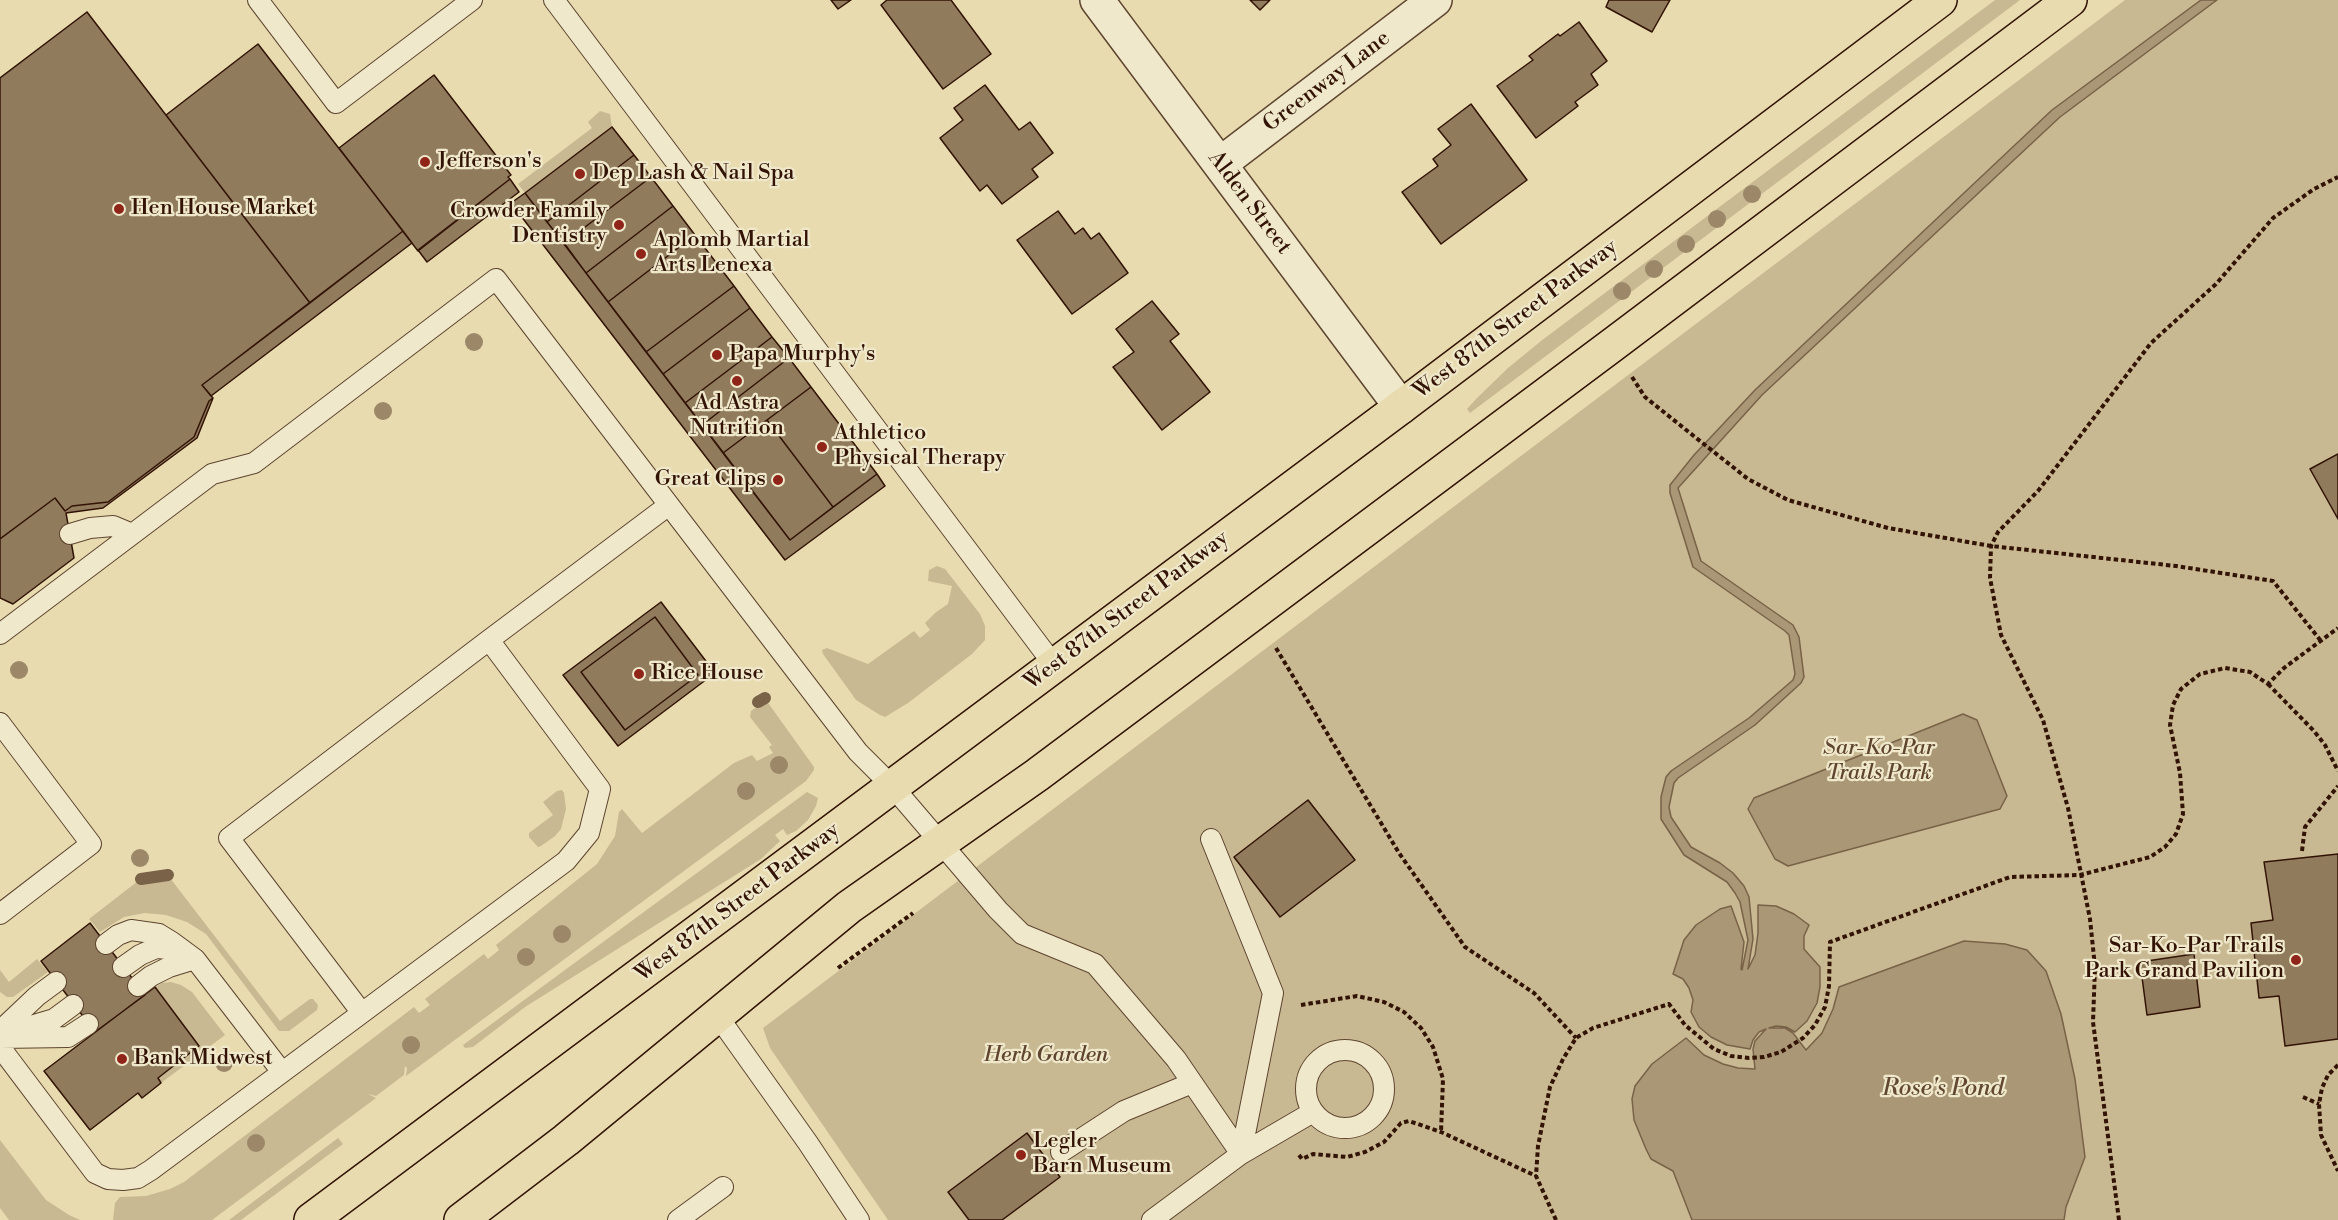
<!DOCTYPE html>
<style>
body{margin:0}
canvas{display:block;background:#e7dbaf}
</style>
<canvas width="2338" height="1220"></canvas>
<script>
const ctx = document.querySelector('canvas').getContext('2d');
ctx.lineJoin = 'round';
function fillPath(path, color) { ctx.fillStyle = color; ctx.fill(path, 'evenodd'); }
const toPath = rows => new Path2D(rows.map(r => 'M' + r).join(''));
function trace(path, color, width, dash) { ctx.strokeStyle = color; ctx.lineWidth = width; ctx.lineCap = dash ? 'butt' : 'round'; ctx.setLineDash(dash || []); ctx.stroke(path); }
function drawText(font, color, halo, rows, align = 'center') {
  ctx.font = font + ' "Libre Bodoni",serif'; ctx.lineWidth = 4.5; ctx.setLineDash([]); ctx.textBaseline = 'middle'; ctx.strokeStyle = halo; ctx.fillStyle = color; for (const [text, x, y, turn = 0] of rows) {
    ctx.save(); ctx.translate(x, y); ctx.rotate((+turn || 0) * Math.PI / 180); ctx.textAlign = isNaN(turn) ? turn : align; if (halo) ctx.strokeText(text, 0, 0); ctx.fillText(text, 0, 0); ctx.restore();
  }
}
fillPath(toPath([
 [1995,0,2020,0,1470,413,1467,409,1477,398,1508,368,1541,341],
 [2125,0,2338,0,2338,1220,888,1220,770,1048,763,1028],
 [600,111,610,114,612,127,525,193,518,184,592,128,588,122],
 [937,566,945,569,980,614,985,626,985,640,972,654,908,703,885,717,880,715,856,700,823,654,822,650,827,648,868,664,914,631,920,638,930,630,925,623,935,613,948,604,952,586,928,581,929,570],
 [766,700,814,767,814,770,806,781,406,1076,407,1068,405,1066,404,1075,376,1096,368,1094,376,1098,212,1220,113,1220,115,1203,120,1197,146,1196,170,1189,184,1182,414,1007,419,1013,430,1005,425,999,484,954,488,959,499,950,496,945,597,864,615,836,619,812,622,809,642,833,734,763,752,755,757,761,773,753,769,747,772,745,750,717,751,711],
 [562,790,564,793,566,809,561,829,555,836,541,846,538,847,529,837,529,833,553,815,543,802,557,791],
 [807,792,818,798,816,806,808,820,796,831,787,835,783,829,775,835,780,841,761,859,525,1007,473,1047,465,1048,463,1045],
 [170,878,280,1021,310,999,313,999,318,1005,317,1010,289,1031,279,1031,206,934,187,922,166,915,145,913,124,917,100,932,89,919,138,881],
 [37,959,48,972,13,997,7,997,0,992,0,970,9,982],
 [171,982,181,985,192,992,225,1035,161,1083,158,1078,199,1046,155,987,162,983],
 [338,1138,343,1144,241,1220,229,1220],
 [0,1140,46,1200,69,1215,80,1220,9,1220,0,1208]
]), '#c8b992');
const water = toPath([
 [2201,0,2217,0,2060,117,1762,395,1678,488,1701,561,1793,625,1799,637,1804,677,1801,683,1755,725,1678,778,1674,783,1669,807,1671,817,1691,847,1720,863,1733,873,1744,886,1749,897,1753,939,1748,969,1755,955,1758,933,1758,905,1776,906,1794,914,1809,925,1804,936,1804,949,1820,967,1820,987,1817,1003,1807,1021,1795,1032,1786,1027,1776,1026,1769,1028,1785,1028,1793,1033,1806,1050,1822,1033,1833,1009,1839,987,1964,941,2005,944,2027,950,2046,971,2061,1014,2075,1079,2085,1157,2066,1207,2064,1220,1692,1220,1673,1171,1651,1159,1646,1149,1634,1120,1632,1099,1635,1086,1652,1064,1686,1038,1704,1055,1723,1064,1738,1068,1755,1069,1753,1049,1755,1041,1766,1029,1759,1032,1753,1040,1750,1049,1727,1045,1711,1037,1699,1027,1691,1012,1693,1000,1689,988,1683,979,1673,974,1684,940,1696,925,1720,909,1731,906,1744,942,1741,969,1742,970,1748,940,1740,902,1735,893,1727,882,1684,855,1661,819,1661,797,1666,777,1671,771,1749,718,1793,680,1795,674,1789,635,1785,631,1693,567,1670,493,1670,485,1694,455,1755,390,2052,110,2201,0],
 [1963,714,1977,720,2007,796,2000,809,1788,866,1775,859,1748,809,1754,798,1963,714]
]);
fillPath(water, '#a99775');
trace(water, '#796248', 1.5);
trace(toPath([
 [758,702,765,698],
 [141,879,168,875]
]), '#796248', 12);
const building = toPath([
 [831,0,851,0,838,9,831,0],
 [887,0,951,0,991,54,943,89,881,5,887,0],
 [1250,0,1270,0,1260,10,1250,0],
 [1609,0,1670,0,1652,32,1606,7,1609,0],
 [87,12,310,303,202,385,213,398,209,401,194,437,108,502,72,506,65,511,55,498,0,539,0,78,87,12],
 [1579,22,1607,61,1591,74,1598,85,1575,102,1578,106,1536,138,1497,86,1533,60,1529,56,1558,34,1560,36,1579,22],
 [258,44,403,231,310,303,166,115,258,44],
 [434,75,511,175,508,177,510,179,418,251,339,148,434,75],
 [985,85,1019,130,1030,122,1053,153,1032,169,1038,177,1002,204,987,185,980,191,940,138,963,120,954,108,985,85],
 [1471,104,1527,180,1441,244,1402,192,1438,166,1433,159,1451,145,1438,129,1471,104],
 [612,127,634,155,547,222,525,193,612,127],
 [634,155,651,177,564,243,547,222,634,155],
 [651,177,673,206,586,273,564,243,651,177],
 [510,179,519,192,427,262,418,250,510,179],
 [525,193,790,540,877,474,885,486,785,560,511,203,525,193],
 [673,206,695,235,608,302,586,273,673,206],
 [1058,211,1075,234,1083,228,1091,239,1099,233,1128,273,1072,314,1017,240,1058,211],
 [403,231,412,243,211,396,202,385,403,231],
 [695,235,734,286,646,352,608,302,695,235],
 [734,286,750,308,663,374,646,352,734,286],
 [1152,301,1179,334,1170,341,1210,392,1162,430,1113,367,1134,352,1116,329,1152,301],
 [750,308,772,337,685,403,663,374,750,308],
 [772,337,789,358,702,425,685,403,772,337],
 [789,358,811,387,723,453,702,425,789,358],
 [811,387,877,474,833,507,767,420,811,387],
 [213,398,197,438,103,508,66,513,74,558,13,604,0,598,0,539,55,498,65,511,72,506,108,502,194,437,209,401,213,398],
 [767,420,833,507,790,540,723,453,767,420],
 [2338,454,2338,519,2310,469,2338,454],
 [661,602,715,673,618,746,563,675,661,602],
 [655,617,698,675,625,730,581,672,655,617],
 [655,617,698,675,625,730,581,672,655,617],
 [1308,800,1355,860,1280,917,1234,857,1308,800],
 [2338,854,2338,1039,2285,1046,2279,996,2259,998,2251,923,2273,920,2264,862,2338,854],
 [90,923,145,995,95,1032,41,961,90,923],
 [2194,954,2200,1007,2147,1015,2140,962,2194,954],
 [155,987,199,1046,158,1078,161,1083,142,1098,138,1093,90,1130,44,1071,155,987],
 [1027,1133,1060,1177,1002,1220,969,1220,948,1192,1027,1133]
]);
fillPath(building, '#907b5d');
trace(building, '#321305', 1.5);
const lane = toPath([
 [258,0,336,103,472,0],
 [554,0,1054,665],
 [70,534,90,528,113,526,132,534],
 [0,634,212,474,254,463,496,279,858,752,893,787,998,910,1022,934,1095,964,1176,1059,1241,1154,1152,1220],
 [0,723,91,844,0,914],
 [1211,839,1273,993,1241,1154],
 [106,944,118,935,131,930,159,934,172,942,195,959,282,1072],
 [123,967,140,955,156,948,170,949,182,954],
 [138,986,151,976,169,967,195,959],
 [362,1013,229,838,489,640],
 [717,1015,808,1143,859,1220],
 [0,1031,37,996,56,982],
 [14,1031,54,1019,73,1005],
 [0,1038,68,1037,88,1024],
 [0,1047,95,1173,108,1179,123,1180,138,1178,151,1170,566,861,589,833,600,789,489,640,669,505],
 '1306 1089a39 39 0 1 1 78 0a39 39 0 1 1-78 0Z',
 [1061,1152,1124,1111,1192,1083],
 [1241,1154,1313,1112],
 [678,1220,723,1187]
]);
const street = toPath([
 [1097,0,1401,407],
 [1220,164,1435,0]
]);
const primary = toPath([
 [311,1220,1401,407,1940,0],
 [461,1220,566,1140,849,907,1037,775,1615,343,2070,0]
]);
trace(lane, '#5f4530', 22);
trace(street, '#5f4530', 36);
trace(primary, '#321305', 36);
trace(toPath([
 [1632,377,1645,397,1695,437,1748,479,1788,500,1888,528,1991,546,2176,566,2273,581,2321,641],
 [1276,648,1399,853,1465,947,1534,993,1576,1038],
 [704,671,709,678],
 [2268,684,2314,731,2325,745,2338,771],
 [2302,851,2305,827,2338,786],
 [838,968,913,913],
 [1301,1005,1357,996,1384,1002,1404,1012,1421,1028,1433,1047,1443,1079,1441,1132],
 [2338,1065,2328,1075,2322,1088,2319,1104,2321,1135,2338,1171],
 [2303,1097,2319,1104],
 [1299,1155,1302,1159,1313,1154,1347,1157,1365,1152,1384,1142,1401,1123,1409,1121,1441,1132,1536,1176],
 [1556,1220,1536,1176,1538,1146,1550,1087,1563,1059,1576,1038,1593,1028,1669,1004,1685,1025,1714,1049,1731,1056,1749,1058,1764,1057,1781,1052,1803,1038,1815,1025,1825,1007,1829,986,1830,942,2010,877,2080,875,2150,857,2165,847,2176,834,2183,814,2180,773,2170,725,2173,705,2181,689,2200,674,2225,668,2250,672,2268,684,2284,668,2338,628],
 [2119,1220,2093,1022,2095,967,2090,919,2068,808,2043,720,2001,635,1990,578,1991,546,1998,532,2038,491,2151,343,2216,284,2273,218,2314,189,2338,177]
]), '#321305', 4, [4.5, 3]);
trace(lane, '#efe8cb', 20);
trace(street, '#efe8cb', 33);
trace(primary, '#e7dbaf', 33);
ctx.fillStyle = '#9c8869';
for (const [x, y] of [
 [1752,194],
 [1717,219],
 [1686,244],
 [1654,269],
 [1622,291],
 [474,342],
 [383,411],
 [19,670],
 [779,765],
 [746,791],
 [140,858],
 [562,934],
 [526,957],
 [411,1045],
 [224,1063],
 [256,1143]
]) { ctx.beginPath(); ctx.arc(x, y, 9, 0, 2 * Math.PI); ctx.fill(); }
for (const [x, y, r, color] of [
 [425,162,6,"#8f2418"],
 [580,174,6,"#8f2418"],
 [119,209,6,"#8f2418"],
 [619,225,6,"#8f2418"],
 [641,254,6,"#8f2418"],
 [717,355,6,"#8f2418"],
 [737,381,6,"#8f2418"],
 [822,447,6,"#8f2418"],
 [778,480,6,"#8f2418"],
 [639,674,6,"#8f2418"],
 [2296,960,6,"#8f2418"],
 [122,1059,6,"#8f2418"],
 [1021,1155,6,"#8f2418"]
]) { const dot = new Path2D(); dot.arc(x, y, r, 0, 2 * Math.PI); ctx.fillStyle = color; ctx.fill(dot); trace(dot, '#efe8cb', 2); }
drawText('22px', '#321305', '#efe8cb', [
 ["Greenway Lane",1327,82,-37],
 ["Alden Street",1249,203,53],
 ["West 87th Street Parkway",1516,320,-37],
 ["West 87th Street Parkway",1127,611,-37],
 ["West 87th Street Parkway",738,903,-37]
]);
drawText('22px', '#321305', '#efe8cb', [
 ["Jefferson's",437,162],
 ["Dep Lash & Nail Spa",592,174],
 ["Hen House Market",131,209],
 ["Crowder Family",607,212,"right"],
 ["Dentistry",607,237,"right"],
 ["Aplomb Martial",653,241],
 ["Arts Lenexa",653,266],
 ["Papa Murphy's",729,355],
 ["Ad Astra",737,404,"center"],
 ["Nutrition",737,429,"center"],
 ["Athletico",834,434],
 ["Physical Therapy",834,459],
 ["Great Clips",766,480,"right"],
 ["Rice House",651,674],
 ["Sar-Ko-Par Trails",2284,947,"right"],
 ["Park Grand Pavilion",2284,972,"right"],
 ["Bank Midwest",134,1059],
 ["Legler",1033,1142],
 ["Barn Museum",1033,1167]
], 'left');
drawText('italic 22px', '#5f452f', '#efe8cb', [
 ["Sar-Ko-Par",1879,749],
 ["Trails Park",1879,774],
 ["Herb Garden",1046,1056]
]);
drawText('italic 24px', '#624832', '#efe8cb', [
 ["Rose's Pond",1943,1089]
]);
</script>
